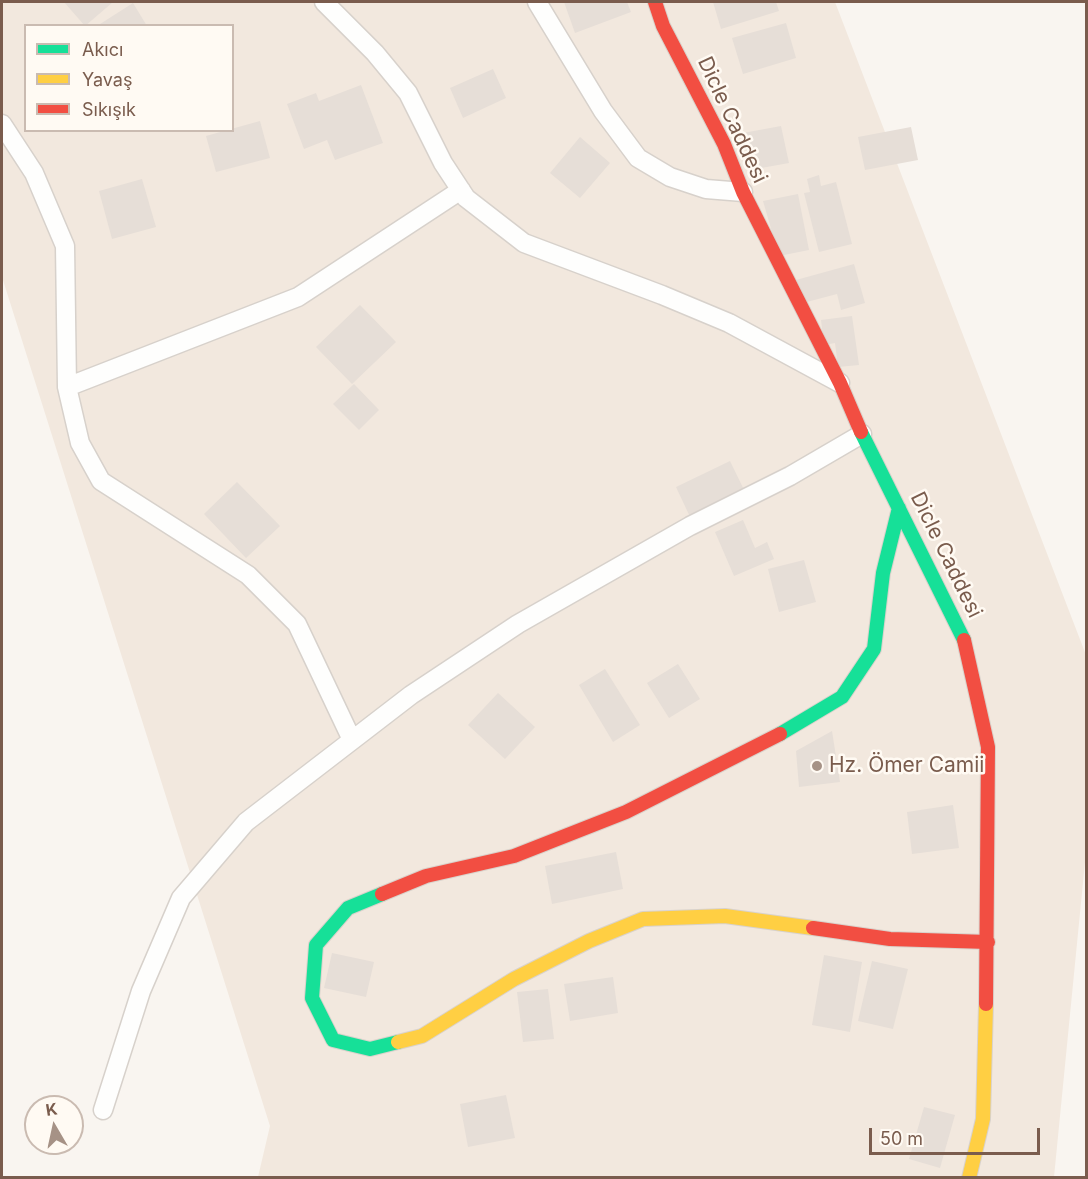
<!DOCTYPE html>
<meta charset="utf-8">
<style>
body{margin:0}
#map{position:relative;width:1088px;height:1179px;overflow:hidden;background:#f9f5f0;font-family:Inter,sans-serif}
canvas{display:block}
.frame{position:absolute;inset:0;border:3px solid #7a5c4d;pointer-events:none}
.legend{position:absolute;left:24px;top:24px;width:210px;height:108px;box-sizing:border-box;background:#fffaf3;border:2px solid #cabbb1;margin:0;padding:8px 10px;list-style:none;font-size:18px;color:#7a5c4d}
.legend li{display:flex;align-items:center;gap:12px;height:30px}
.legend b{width:30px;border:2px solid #cabbb1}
.north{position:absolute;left:24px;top:1095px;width:60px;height:60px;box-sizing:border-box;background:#fffaf3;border:2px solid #cabbb1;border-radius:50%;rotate:351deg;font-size:16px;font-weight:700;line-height:24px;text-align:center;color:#7a5c4d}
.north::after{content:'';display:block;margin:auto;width:21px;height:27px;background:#a69286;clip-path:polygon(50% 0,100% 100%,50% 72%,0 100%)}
.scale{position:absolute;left:869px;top:1128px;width:171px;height:27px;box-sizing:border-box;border:3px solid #7a5c4d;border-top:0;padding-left:8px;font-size:18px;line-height:21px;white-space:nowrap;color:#7a5c4d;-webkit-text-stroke:4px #fffaf3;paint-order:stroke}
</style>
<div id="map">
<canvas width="1088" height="1179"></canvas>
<div class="frame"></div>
<ul class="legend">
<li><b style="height:8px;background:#16e098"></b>Akıcı</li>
<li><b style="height:8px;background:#ffcf43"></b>Yavaş</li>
<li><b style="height:8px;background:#f24e42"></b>Sıkışık</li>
</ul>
<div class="north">K</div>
<div class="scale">50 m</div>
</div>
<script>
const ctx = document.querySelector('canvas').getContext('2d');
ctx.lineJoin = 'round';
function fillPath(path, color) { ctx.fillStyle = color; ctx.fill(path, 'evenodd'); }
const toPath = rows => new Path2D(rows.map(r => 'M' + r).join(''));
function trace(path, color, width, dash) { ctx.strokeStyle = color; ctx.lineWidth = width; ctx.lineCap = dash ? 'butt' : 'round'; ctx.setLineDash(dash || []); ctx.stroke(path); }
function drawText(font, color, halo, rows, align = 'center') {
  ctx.font = font + ' Inter,sans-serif'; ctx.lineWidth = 5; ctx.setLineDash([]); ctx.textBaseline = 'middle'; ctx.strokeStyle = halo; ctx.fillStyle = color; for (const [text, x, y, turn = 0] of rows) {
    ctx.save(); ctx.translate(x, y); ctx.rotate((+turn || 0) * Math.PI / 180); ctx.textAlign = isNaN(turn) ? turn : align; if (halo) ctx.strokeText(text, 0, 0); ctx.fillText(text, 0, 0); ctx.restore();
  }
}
fillPath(toPath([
 [2,2,835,2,1086,655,1086,852,1054,1177,258,1177,270,1126,2,277],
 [26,26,232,26,232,130,26,130]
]), '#f2e8de');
fillPath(toPath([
 [64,2,113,2,85,26],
 [564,2,627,2,631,12,575,33],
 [713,2,776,2,779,11,721,29],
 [133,3,147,26,97,26],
 [786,23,796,58,743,74,732,38],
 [493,69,506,98,463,118,450,88],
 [361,85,383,143,335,160,327,140,304,149,287,104,316,93,319,101],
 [260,121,270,158,216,172,206,136],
 [781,126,789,163,750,170,743,133],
 [911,127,918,160,865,170,858,137],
 [580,137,610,163,580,198,550,173],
 [819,175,821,186,836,182,852,244,819,252,804,193,810,192,807,179],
 [142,179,156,227,112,239,99,191],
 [798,194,809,250,779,256,763,201],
 [854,264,865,303,841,310,837,294,803,303,796,280],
 [360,305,396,342,352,384,316,347],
 [852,316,859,365,838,367,835,343,824,345,821,320],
 [354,384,379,410,359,430,333,404],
 [730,461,747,496,692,521,676,487],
 [237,482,280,526,246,558,204,514],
 [743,520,755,548,767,542,774,559,734,576,715,532],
 [804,560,816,602,779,612,768,569],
 [678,664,700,699,669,718,647,683],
 [605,669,640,725,613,742,579,685],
 [498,693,535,727,505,759,468,725],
 [832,731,840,782,799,787,796,751],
 [953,805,959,848,912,854,907,812],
 [616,852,623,889,552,904,545,866],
 [332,953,374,962,366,997,324,988],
 [824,955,862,962,850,1032,812,1025],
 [872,961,908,969,893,1029,858,1021],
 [613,977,618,1013,570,1021,564,984],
 [548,989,554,1039,523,1042,517,992],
 [506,1095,515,1138,468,1147,460,1104],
 [924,1107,955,1115,940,1168,909,1159]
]), '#e6ded7');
const street = toPath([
 [324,2,375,53,408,93,443,163,466,198,524,243,662,295,729,323,840,383],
 [537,2,603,111,638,158,670,177,706,189,743,192],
 [2,124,34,173,65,246,67,387,80,443,101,481,248,575,297,624,352,740],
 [67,387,298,297,461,190],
 [103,1110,141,991,181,898,246,822,411,695,518,624,690,526,790,476,862,434]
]);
const fast = toPath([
 [861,432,964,640],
 [780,734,842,697,874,649,883,573,899,508],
 [382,894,348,908,316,945,312,998,333,1040,370,1049,398,1042]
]);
const slow = toPath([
 [398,1042,422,1036,514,979,589,941,643,919,725,916,813,928],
 [969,1178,983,1119,986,1004]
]);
const jam = toPath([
 [655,2,663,26,724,144,743,192,840,383,861,432],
 [964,640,988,747,986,1004],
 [382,894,426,876,514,856,626,812,780,734],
 [813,928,890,939,988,942]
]);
trace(street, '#d7d1cb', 21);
trace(fast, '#d9d2cb', 16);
trace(slow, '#d9d2cb', 16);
trace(jam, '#d9d2cb', 16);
trace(street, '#fefefd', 18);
trace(fast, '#16e098', 14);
trace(slow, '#ffcf43', 14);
trace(jam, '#f24e42', 14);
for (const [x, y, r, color] of [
 [817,766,6,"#a69286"]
]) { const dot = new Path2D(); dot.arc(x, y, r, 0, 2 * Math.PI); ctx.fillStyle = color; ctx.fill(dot); trace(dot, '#fffaf3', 2); }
drawText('21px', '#7a5c4d', '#fffaf3', [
 ["Dicle Caddesi",732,120,65],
 ["Dicle Caddesi",946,555,64]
]);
drawText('21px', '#7a5c4d', '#fffaf3', [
 ["Hz. Ömer Camii",829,766]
], 'left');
</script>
